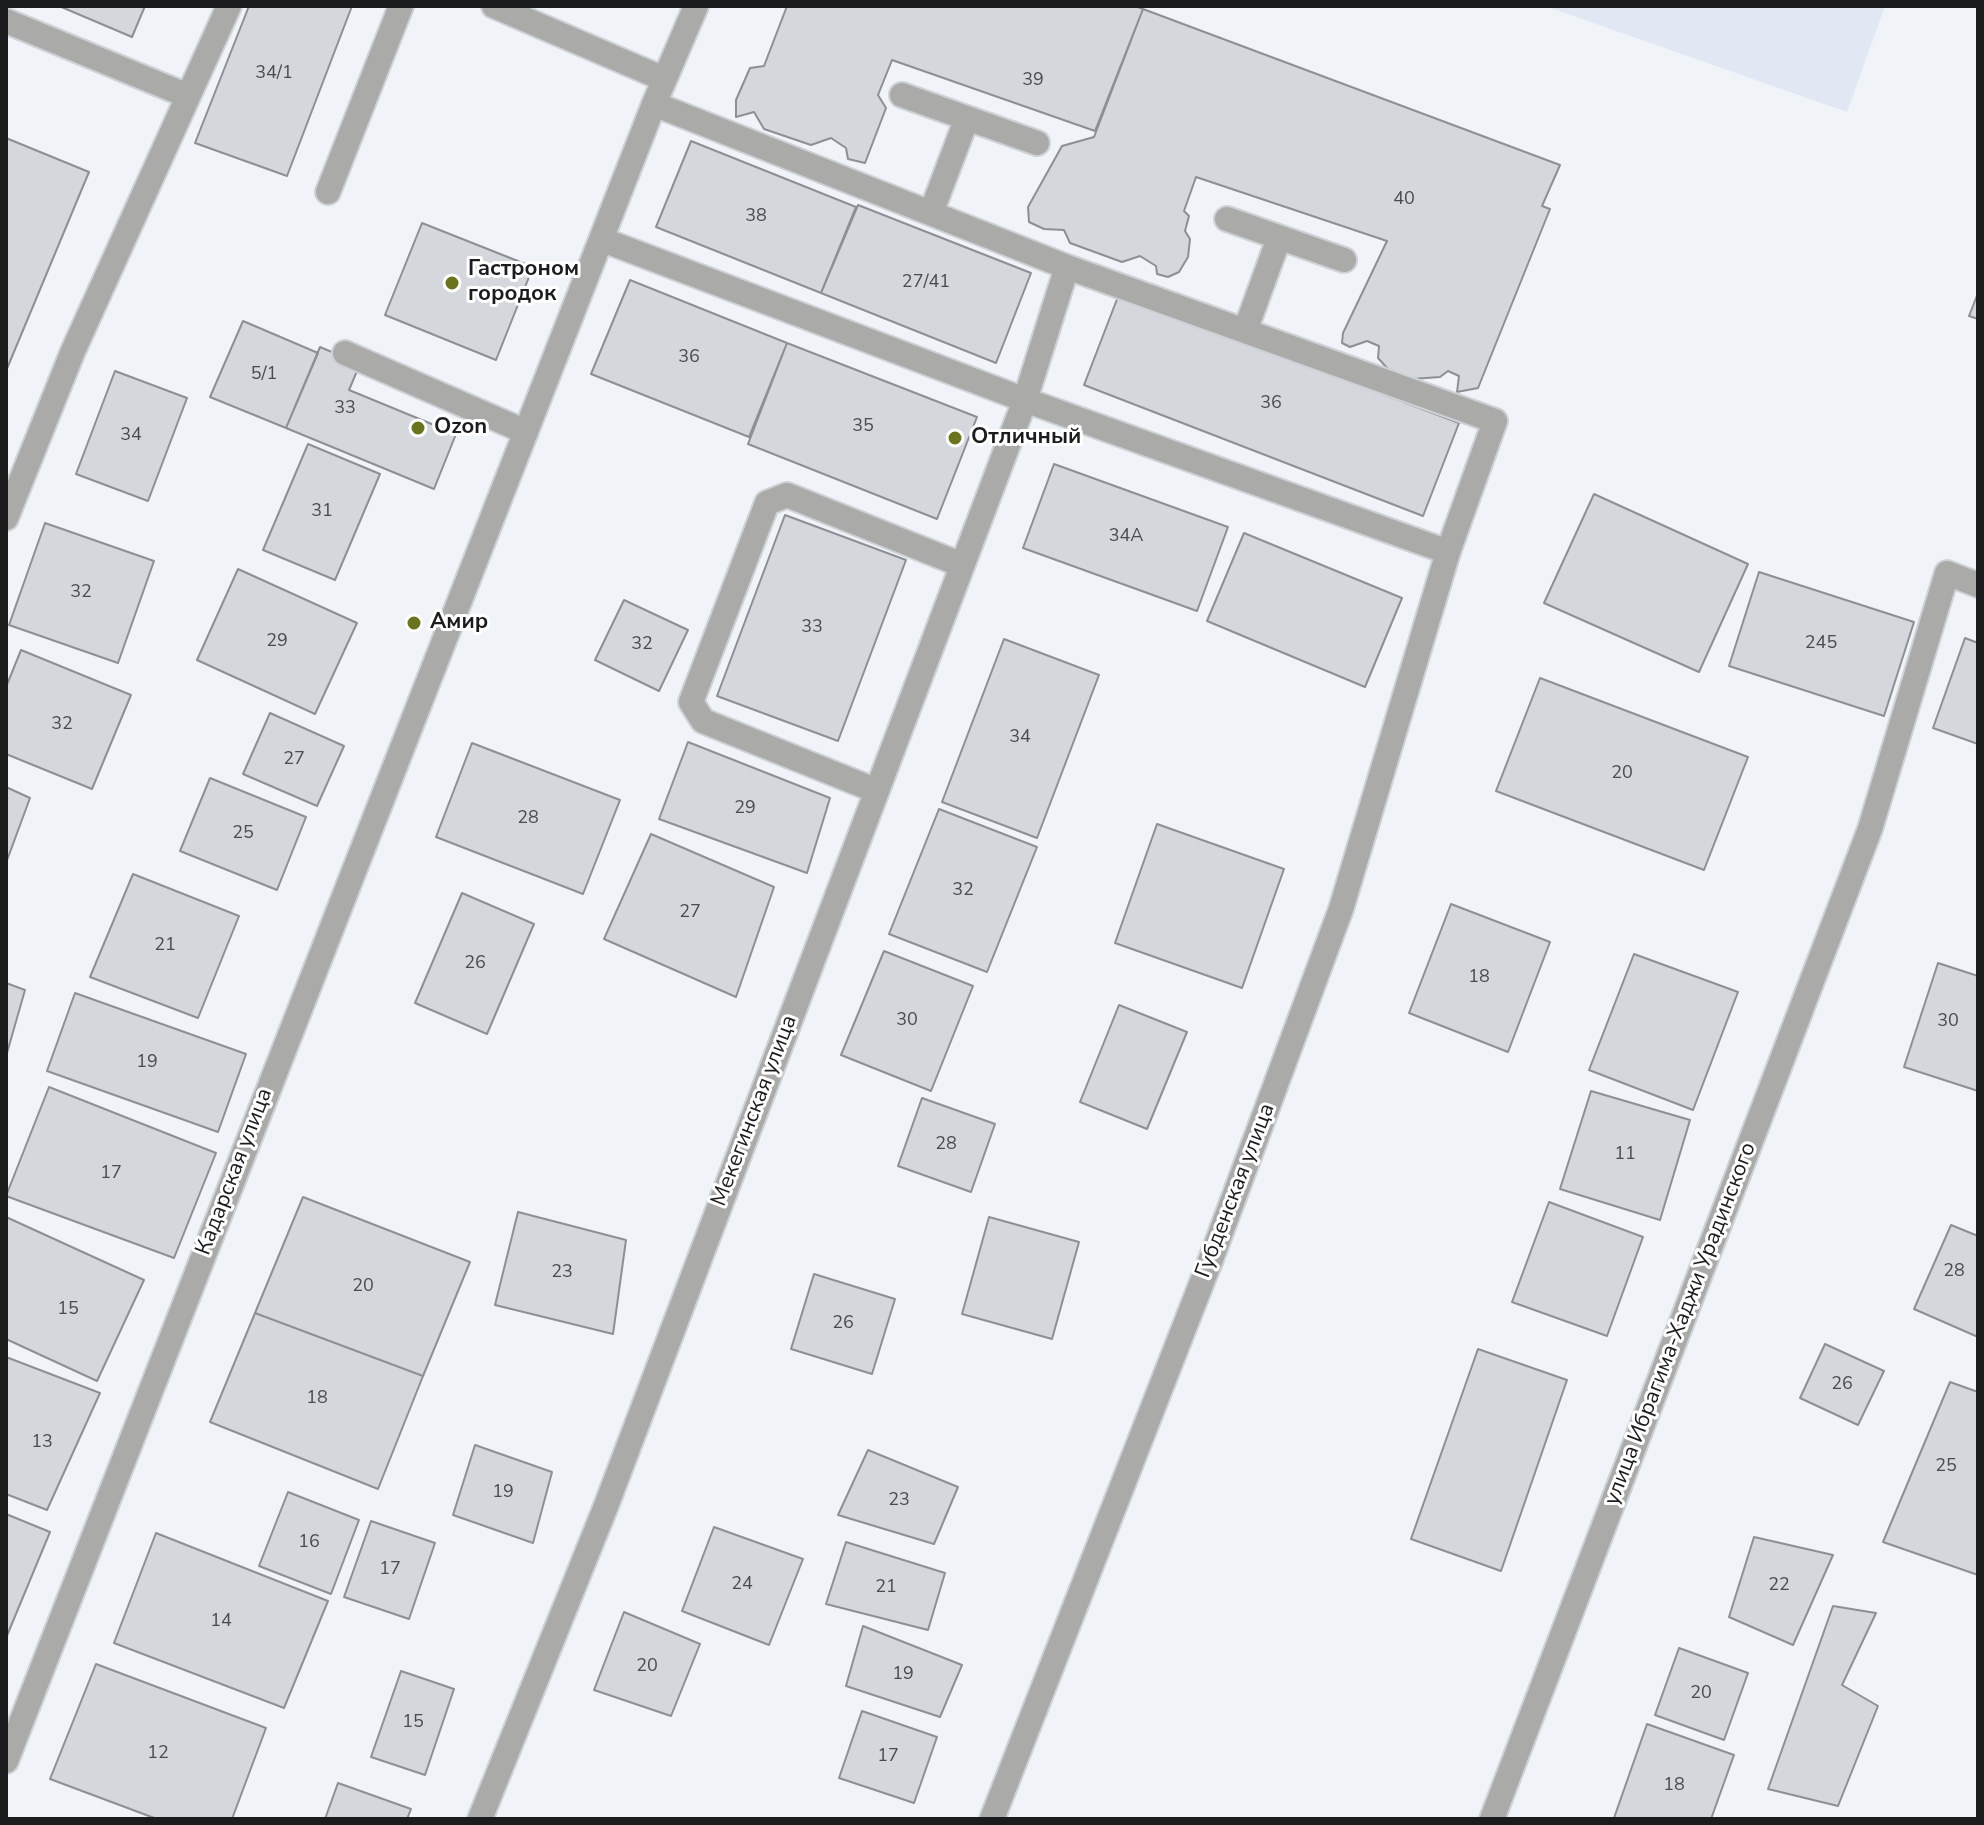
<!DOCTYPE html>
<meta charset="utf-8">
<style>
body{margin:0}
#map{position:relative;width:1984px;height:1825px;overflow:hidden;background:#f0f4f9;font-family:"Nunito Sans",sans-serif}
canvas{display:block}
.frame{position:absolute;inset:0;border:8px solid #1b1c1e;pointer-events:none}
</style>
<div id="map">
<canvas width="1984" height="1825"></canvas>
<div class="frame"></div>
</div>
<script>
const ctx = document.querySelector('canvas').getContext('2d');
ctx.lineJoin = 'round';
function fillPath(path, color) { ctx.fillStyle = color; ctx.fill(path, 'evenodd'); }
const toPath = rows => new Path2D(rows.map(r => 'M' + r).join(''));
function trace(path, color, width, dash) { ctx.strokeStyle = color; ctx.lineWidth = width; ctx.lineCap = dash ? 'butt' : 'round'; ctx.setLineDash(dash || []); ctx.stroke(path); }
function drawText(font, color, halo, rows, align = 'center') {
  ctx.font = font + ' "Nunito Sans",sans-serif'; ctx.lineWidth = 6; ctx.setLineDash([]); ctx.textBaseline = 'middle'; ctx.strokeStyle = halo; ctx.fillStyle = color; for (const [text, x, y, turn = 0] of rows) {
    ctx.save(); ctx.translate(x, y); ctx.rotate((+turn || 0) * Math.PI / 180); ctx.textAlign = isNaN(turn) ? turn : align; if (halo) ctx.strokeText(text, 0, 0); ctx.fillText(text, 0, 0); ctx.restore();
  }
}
fillPath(toPath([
 [1545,6,1885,6,1847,112]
]), '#e1e8f4');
const building = toPath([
 [59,6,145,6,132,37,59,6],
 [249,6,352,6,287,176,195,143,249,6],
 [787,6,1135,6,1143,9,1095,131,892,60,878,95,886,108,865,163,848,159,846,148,831,138,811,145,764,129,754,112,736,117,736,100,750,68,764,66,787,6],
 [1143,9,1560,165,1542,206,1550,209,1478,388,1457,392,1459,376,1448,371,1440,377,1412,379,1388,369,1378,358,1379,346,1367,341,1350,347,1342,343,1343,333,1387,241,1196,177,1184,211,1189,216,1185,231,1190,239,1188,257,1179,272,1168,277,1157,274,1156,266,1140,256,1122,262,1070,243,1064,230,1044,229,1029,222,1028,207,1062,146,1094,137,1143,9],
 [6,138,89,172,6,371,6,138],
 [691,141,856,207,821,293,656,227,691,141],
 [858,205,1031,273,996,363,821,293,858,205],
 [422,223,533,267,496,360,385,315,422,223],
 [630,280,787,343,749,437,591,374,630,280],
 [1978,293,1978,319,1969,316,1978,293],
 [1119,294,1459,423,1423,516,1084,385,1119,294],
 [243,321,318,353,286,428,210,397,243,321],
 [787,343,977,417,937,519,748,444,787,343],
 [320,347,360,364,349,390,456,434,434,489,286,428,320,347],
 [115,371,187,398,148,501,76,474,115,371],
 [308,444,380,474,335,580,263,550,308,444],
 [1054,464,1228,527,1197,611,1023,548,1054,464],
 [1594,494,1748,564,1699,672,1544,603,1594,494],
 [785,515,906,560,838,741,717,696,785,515],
 [45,523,154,561,118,663,9,625,45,523],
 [1244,533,1402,598,1365,687,1207,621,1244,533],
 [238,569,357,623,315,714,197,660,238,569],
 [1759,572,1914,622,1884,716,1729,666,1759,572],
 [624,600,688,630,659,691,595,660,624,600],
 [1965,638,1978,643,1978,744,1933,728,1965,638],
 [1004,639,1099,675,1037,838,942,802,1004,639],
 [21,650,131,695,92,789,6,754,6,687,21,650],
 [1540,678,1748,757,1704,870,1496,791,1540,678],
 [270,713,344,746,317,806,243,774,270,713],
 [688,742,830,798,807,873,659,819,688,742],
 [472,743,620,800,583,894,436,837,472,743],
 [210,778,306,817,277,890,180,851,210,778],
 [6,787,30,798,6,863,6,787],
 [939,809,1037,847,987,972,889,934,939,809],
 [1157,824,1284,869,1242,988,1115,943,1157,824],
 [651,834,774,887,736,997,604,939,651,834],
 [133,874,239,916,198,1018,90,977,133,874],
 [462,893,534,924,487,1034,415,1003,462,893],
 [1451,904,1550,942,1508,1052,1409,1013,1451,904],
 [884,951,973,986,931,1091,841,1055,884,951],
 [1634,954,1738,992,1693,1110,1589,1070,1634,954],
 [1938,963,1978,976,1978,1091,1904,1067,1938,963],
 [6,983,25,990,7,1053,6,1052,6,983],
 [75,993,246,1054,218,1132,47,1071,75,993],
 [1119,1005,1187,1032,1147,1129,1080,1102,1119,1005],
 [49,1087,216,1153,174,1258,6,1196,49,1087],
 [1591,1091,1690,1120,1660,1220,1560,1189,1591,1091],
 [922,1098,995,1124,971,1192,898,1166,922,1098],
 [303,1197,470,1262,423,1376,255,1313,303,1197],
 [1549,1202,1643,1237,1607,1336,1512,1302,1549,1202],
 [518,1212,626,1240,613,1334,495,1305,518,1212],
 [6,1217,144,1280,97,1381,6,1339,6,1217],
 [989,1217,1079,1242,1052,1339,962,1314,989,1217],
 [1951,1225,1978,1236,1978,1337,1914,1309,1951,1225],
 [814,1274,895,1299,872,1374,791,1349,814,1274],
 [255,1313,423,1376,378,1489,210,1422,255,1313],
 [1825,1344,1884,1371,1858,1425,1800,1398,1825,1344],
 [1478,1349,1567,1380,1501,1571,1411,1539,1478,1349],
 [6,1357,100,1393,47,1510,6,1494,6,1357],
 [1950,1382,1978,1392,1978,1575,1883,1542,1950,1382],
 [475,1445,552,1472,533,1543,453,1515,475,1445],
 [868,1450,958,1487,934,1544,838,1515,868,1450],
 [288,1492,359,1520,331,1594,259,1566,288,1492],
 [6,1514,50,1532,6,1638,6,1514],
 [371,1521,435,1543,409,1619,344,1597,371,1521],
 [714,1527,803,1559,769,1645,682,1611,714,1527],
 [156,1533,328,1601,284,1708,114,1643,156,1533],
 [1754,1537,1833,1555,1793,1645,1729,1617,1754,1537],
 [846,1542,945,1573,928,1630,826,1604,846,1542],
 [1833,1606,1876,1613,1842,1685,1878,1706,1838,1806,1768,1789,1833,1606],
 [624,1612,700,1644,671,1716,594,1690,624,1612],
 [863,1626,962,1665,940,1717,846,1686,863,1626],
 [1679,1648,1748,1673,1724,1740,1655,1715,1679,1648],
 [96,1664,266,1728,232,1819,157,1819,50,1779,96,1664],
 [401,1671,454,1689,425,1775,371,1757,401,1671],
 [862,1711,937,1737,914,1803,839,1778,862,1711],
 [1647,1724,1734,1755,1711,1819,1614,1818,1647,1724],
 [338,1783,411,1809,407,1819,325,1819,338,1783]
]);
fillPath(building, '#d4d8dd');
trace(building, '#8c8f94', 2);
const minor = toPath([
 [494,6,664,79],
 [696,6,654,104,1067,267,1495,421,1448,552,1341,909,1211,1259,992,1819],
 [6,21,188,96],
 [902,95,1037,143],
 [328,192,401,6],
 [931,213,967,118],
 [1227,219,1344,260],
 [603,240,1025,400,1448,552],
 [1245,331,1279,238],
 [345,353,526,432],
 [6,518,73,351,229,6],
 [877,791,703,721,691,702,767,503,787,495,962,565],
 [6,1761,654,104],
 [480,1819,606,1506,1025,400,1067,267],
 [1492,1819,1870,829,1947,573,1978,585]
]);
trace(minor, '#ced1d6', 28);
trace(minor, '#aaaaa8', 24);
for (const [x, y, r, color] of [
 [452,283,8,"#6a741e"],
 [418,428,8,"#6a741e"],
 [955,438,8,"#6a741e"],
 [414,623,8,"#6a741e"]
]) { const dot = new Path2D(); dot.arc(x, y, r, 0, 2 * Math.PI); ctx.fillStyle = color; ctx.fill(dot); trace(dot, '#fff', 3); }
drawText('18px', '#494b4e', null, [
 ["34/1",274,74],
 ["39",1033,81],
 ["40",1404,200],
 ["38",756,217],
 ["27/41",926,283],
 ["36",689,358],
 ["5/1",264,375],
 ["36",1271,404],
 ["33",345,409],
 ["35",863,427],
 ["34",131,436],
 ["31",322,512],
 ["34А",1126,537],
 ["32",81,593],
 ["33",812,628],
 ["29",277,642],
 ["245",1821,644],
 ["32",642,645],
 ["32",62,725],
 ["34",1020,738],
 ["27",294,760],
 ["20",1622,774],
 ["29",745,809],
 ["28",528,819],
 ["25",243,834],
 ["32",963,891],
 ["27",690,913],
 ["21",165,946],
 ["26",475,964],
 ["18",1479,978],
 ["30",907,1021],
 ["30",1948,1022],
 ["19",147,1063],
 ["28",946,1145],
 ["11",1625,1155],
 ["17",111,1174],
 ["28",1954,1272],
 ["23",562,1273],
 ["20",363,1287],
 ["15",68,1310],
 ["26",843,1324],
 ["26",1842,1385],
 ["18",317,1399],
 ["13",42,1443],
 ["25",1946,1467],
 ["19",503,1493],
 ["23",899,1501],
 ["16",309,1543],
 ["17",390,1570],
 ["24",742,1585],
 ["22",1779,1586],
 ["21",886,1588],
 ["14",221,1622],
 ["20",647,1667],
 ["19",903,1675],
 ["20",1701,1694],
 ["15",413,1723],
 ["12",158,1754],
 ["17",888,1757],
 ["18",1674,1786]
]);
drawText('bold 22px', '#1b1c1e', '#fff', [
 ["Гастроном",468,270],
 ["городок",468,295],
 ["Ozon",434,428],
 ["Отличный",971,438],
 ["Амир",430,623]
], 'left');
drawText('22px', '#1b1c1e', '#fff', [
 ["Мекегинская улица",755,1111,-69],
 ["Кадарская улица",235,1172,-69],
 ["Губденская улица",1236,1191,-69],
 ["улица Ибрагима-Хаджи Урадинского",1681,1324,-69]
]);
</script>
